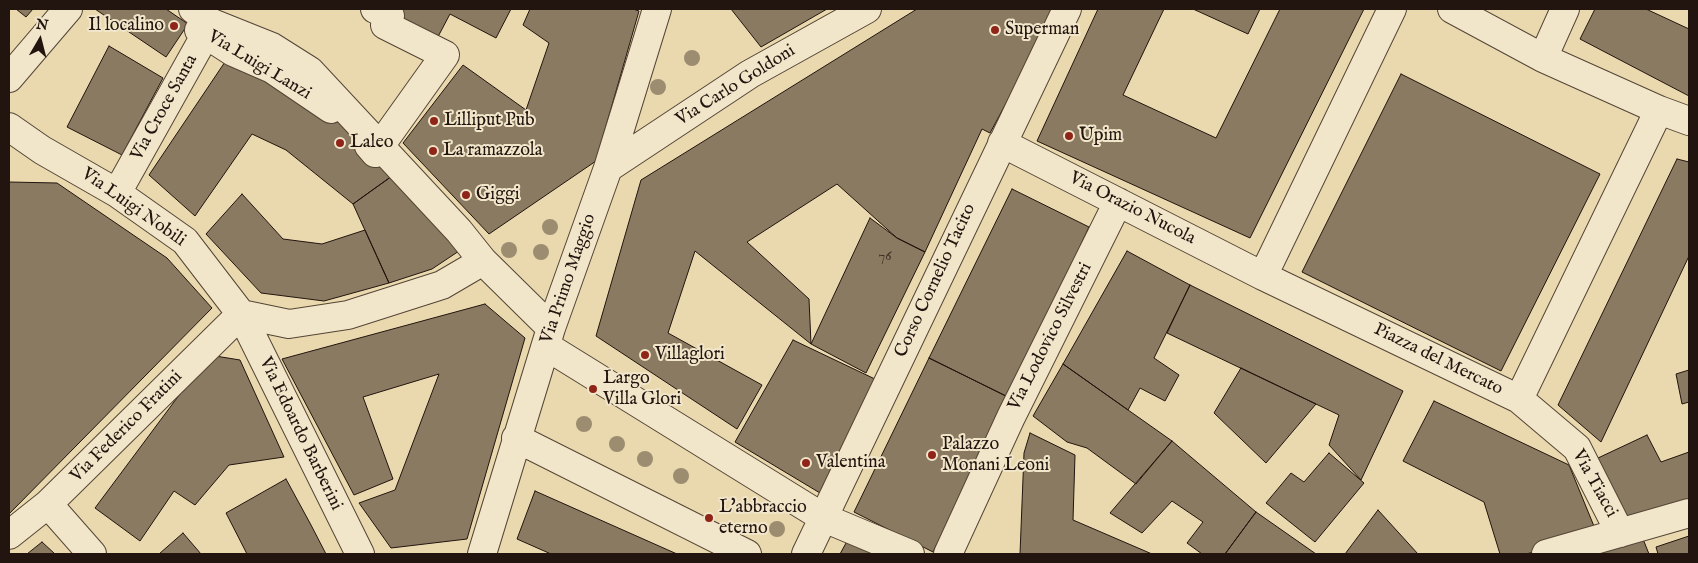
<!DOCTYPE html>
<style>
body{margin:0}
#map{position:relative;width:1698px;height:563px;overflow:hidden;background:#ead9ae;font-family:"IM FELL English",serif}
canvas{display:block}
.frame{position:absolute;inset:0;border:10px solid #22140e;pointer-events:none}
.north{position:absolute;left:15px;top:15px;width:50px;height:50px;-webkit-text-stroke:4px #f1e6ca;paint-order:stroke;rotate:8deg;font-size:14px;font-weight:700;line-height:20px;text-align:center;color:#22140e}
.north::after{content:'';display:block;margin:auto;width:18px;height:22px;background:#22140e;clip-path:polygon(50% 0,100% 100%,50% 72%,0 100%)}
</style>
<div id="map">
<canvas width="1698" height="563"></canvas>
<div class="frame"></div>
<div class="north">N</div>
</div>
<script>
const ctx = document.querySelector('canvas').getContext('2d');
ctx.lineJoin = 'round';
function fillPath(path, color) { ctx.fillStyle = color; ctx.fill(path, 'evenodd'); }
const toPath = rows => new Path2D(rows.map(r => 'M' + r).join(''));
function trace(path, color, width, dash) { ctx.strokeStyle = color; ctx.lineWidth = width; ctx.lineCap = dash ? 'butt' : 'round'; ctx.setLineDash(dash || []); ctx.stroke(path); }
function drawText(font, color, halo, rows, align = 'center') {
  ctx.font = font + ' "IM FELL English",serif'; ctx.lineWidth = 4; ctx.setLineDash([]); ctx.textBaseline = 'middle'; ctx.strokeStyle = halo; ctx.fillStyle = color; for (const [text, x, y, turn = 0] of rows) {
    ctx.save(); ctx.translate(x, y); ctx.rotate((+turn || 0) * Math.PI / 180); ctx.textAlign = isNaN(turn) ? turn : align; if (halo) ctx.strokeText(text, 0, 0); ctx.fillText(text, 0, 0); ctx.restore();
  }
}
const building = toPath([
 [16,9,33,9,26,17,16,9],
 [95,9,166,9,188,24,166,57,95,9],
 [377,9,511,9,496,38,450,14,432,48,377,9],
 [530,9,633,9,639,11,596,161,489,234,403,143,463,65,526,110,549,43,523,25,530,9],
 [731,9,827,9,761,47,731,9],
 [917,9,1057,9,990,133,982,129,925,252,897,238,837,184,747,242,809,299,811,344,695,251,668,333,762,385,737,429,596,336,641,180,917,9],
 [1098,9,1164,9,1123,95,1216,138,1280,9,1364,9,1250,238,1037,141,1098,9],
 [1193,9,1260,9,1248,34,1193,9],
 [1595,9,1646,9,1689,29,1689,96,1580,39,1595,9],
 [109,46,163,78,122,155,67,127,109,46],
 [231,53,341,121,392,176,353,204,286,150,252,134,195,216,149,175,231,53],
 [1401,74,1600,174,1501,371,1302,272,1401,74],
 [1677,159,1689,162,1689,256,1601,442,1558,405,1677,159],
 [392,176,462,249,432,269,389,283,353,204,392,176],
 [9,182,57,183,167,258,212,308,9,514,9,182],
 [1012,189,1089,227,1010,398,929,358,1012,189],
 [242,194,283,239,322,244,365,230,389,283,324,301,261,293,206,234,242,194],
 [870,218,897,238,925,252,866,373,811,344,870,218],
 [1127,251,1190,285,1154,358,1179,375,1165,401,1140,388,1128,410,1063,364,1127,251],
 [1190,285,1403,391,1361,480,1329,445,1339,415,1167,333,1190,285],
 [485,304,525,338,467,539,391,548,359,503,395,490,439,374,363,397,393,479,354,495,282,359,485,304],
 [793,340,877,380,820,493,735,442,793,340],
 [209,355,240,360,284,457,229,465,195,505,174,491,140,541,95,508,209,355],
 [929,358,1010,398,933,552,854,512,929,358],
 [1063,364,1172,441,1136,484,1087,448,1067,442,1033,416,1063,364],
 [1241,368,1316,404,1266,463,1214,413,1241,368],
 [1689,370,1689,402,1682,404,1676,374,1689,370],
 [1434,401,1569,465,1598,536,1526,554,1500,554,1484,502,1403,461,1434,401],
 [1030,433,1075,455,1073,520,1152,554,1020,554,1024,453,1030,433],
 [1647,435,1661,462,1689,452,1689,505,1626,520,1598,458,1647,435],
 [1172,441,1256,512,1225,554,1202,554,1187,543,1203,522,1172,501,1142,533,1110,513,1172,441],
 [1329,453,1364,483,1315,542,1266,503,1291,473,1304,482,1329,453],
 [286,479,311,525,326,554,247,554,226,513,286,479],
 [535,491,677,554,551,554,517,539,535,491],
 [1378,510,1418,554,1345,554,1378,510],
 [1256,512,1316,554,1225,554,1256,512],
 [183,533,201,554,159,554,183,533],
 [851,534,893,554,840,554,851,534],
 [1641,534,1649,554,1592,554,1641,534],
 [1689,536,1689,554,1658,554,1656,547,1689,536],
 [42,542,55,554,27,554,42,542]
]);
fillPath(building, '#8a7a61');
trace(building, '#22140e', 1);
const street = toPath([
 [193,9,212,23,272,47,310,71,459,231,483,261,551,328],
 [1392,9,1263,276,1519,399,1577,448,1620,533],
 [1452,9,1543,58,1659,110,1519,399],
 [199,30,233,52,272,69,331,109],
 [1543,58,1565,9],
 [9,78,68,9],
 [1659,110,1689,121],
 [9,127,42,150,117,193,185,241,241,314,360,554],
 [1002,143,1263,276],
 [369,146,375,153,445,55,385,25,390,16,375,9],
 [608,168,750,74,867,9],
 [117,193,212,23],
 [241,314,289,324,348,315,442,285,483,261],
 [546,346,824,518,910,554],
 [516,438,747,554],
 [48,504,92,554],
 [9,535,48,504,241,314],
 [482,554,551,328,608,168,657,9],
 [806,554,1067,9],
 [948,554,1011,417,1118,202],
 [1546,554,1689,513]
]);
trace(street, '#544536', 30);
trace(street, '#f1e6ca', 28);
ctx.fillStyle = '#9c8c70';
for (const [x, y] of [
 [692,58],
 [658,87],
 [550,227],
 [509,250],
 [541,252],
 [584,424],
 [617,444],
 [645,459],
 [681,476],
 [777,529]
]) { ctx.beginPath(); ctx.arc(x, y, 8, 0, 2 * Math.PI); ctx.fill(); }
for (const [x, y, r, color] of [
 [174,26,5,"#8f2418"],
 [995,30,5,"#8f2418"],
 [434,121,5,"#8f2418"],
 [1069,136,5,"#8f2418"],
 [340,143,5,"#8f2418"],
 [433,151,5,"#8f2418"],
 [466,195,5,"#8f2418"],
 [645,355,5,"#8f2418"],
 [593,389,5,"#8f2418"],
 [932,455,5,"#8f2418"],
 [806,463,5,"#8f2418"],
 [709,518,5,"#8f2418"]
]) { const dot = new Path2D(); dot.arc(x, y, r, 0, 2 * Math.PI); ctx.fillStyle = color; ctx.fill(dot); trace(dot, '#f1e6ca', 2); }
drawText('15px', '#3c2e23', null, [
 ["76",885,257]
]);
drawText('18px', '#22140e', '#f1e6ca', [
 ["Il localino",164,26,"right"],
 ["Superman",1005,30],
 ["Lilliput Pub",444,121],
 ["Upim",1079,136],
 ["Laleo",350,143],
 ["La ramazzola",443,151],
 ["Giggi",476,195],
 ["Villaglori",655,355],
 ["Largo",603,379],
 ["Villa Glori",603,400],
 ["Palazzo",942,445],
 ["Monani Leoni",942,466],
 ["Valentina",816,463],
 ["L'abbraccio",719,508],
 ["eterno",719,529]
], 'left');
drawText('18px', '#22140e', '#f1e6ca', [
 ["Via Luigi Lanzi",259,66,31],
 ["Via Carlo Goldoni",736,86,-32],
 ["Via Croce Santa",165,108,-61],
 ["Via Luigi Nobili",133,208,35],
 ["Via Orazio Nucola",1132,209,27],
 ["Via Primo Maggio",569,279,-71],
 ["Corso Cornelio Tacito",936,281,-65],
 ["Via Lodovico Silvestri",1051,337,-63],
 ["Piazza del Mercato",1438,360,26],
 ["Via Federico Fratini",127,427,-45],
 ["Via Edoardo Barberini",300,434,64],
 ["Via Tiacci",1594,484,61]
]);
</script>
